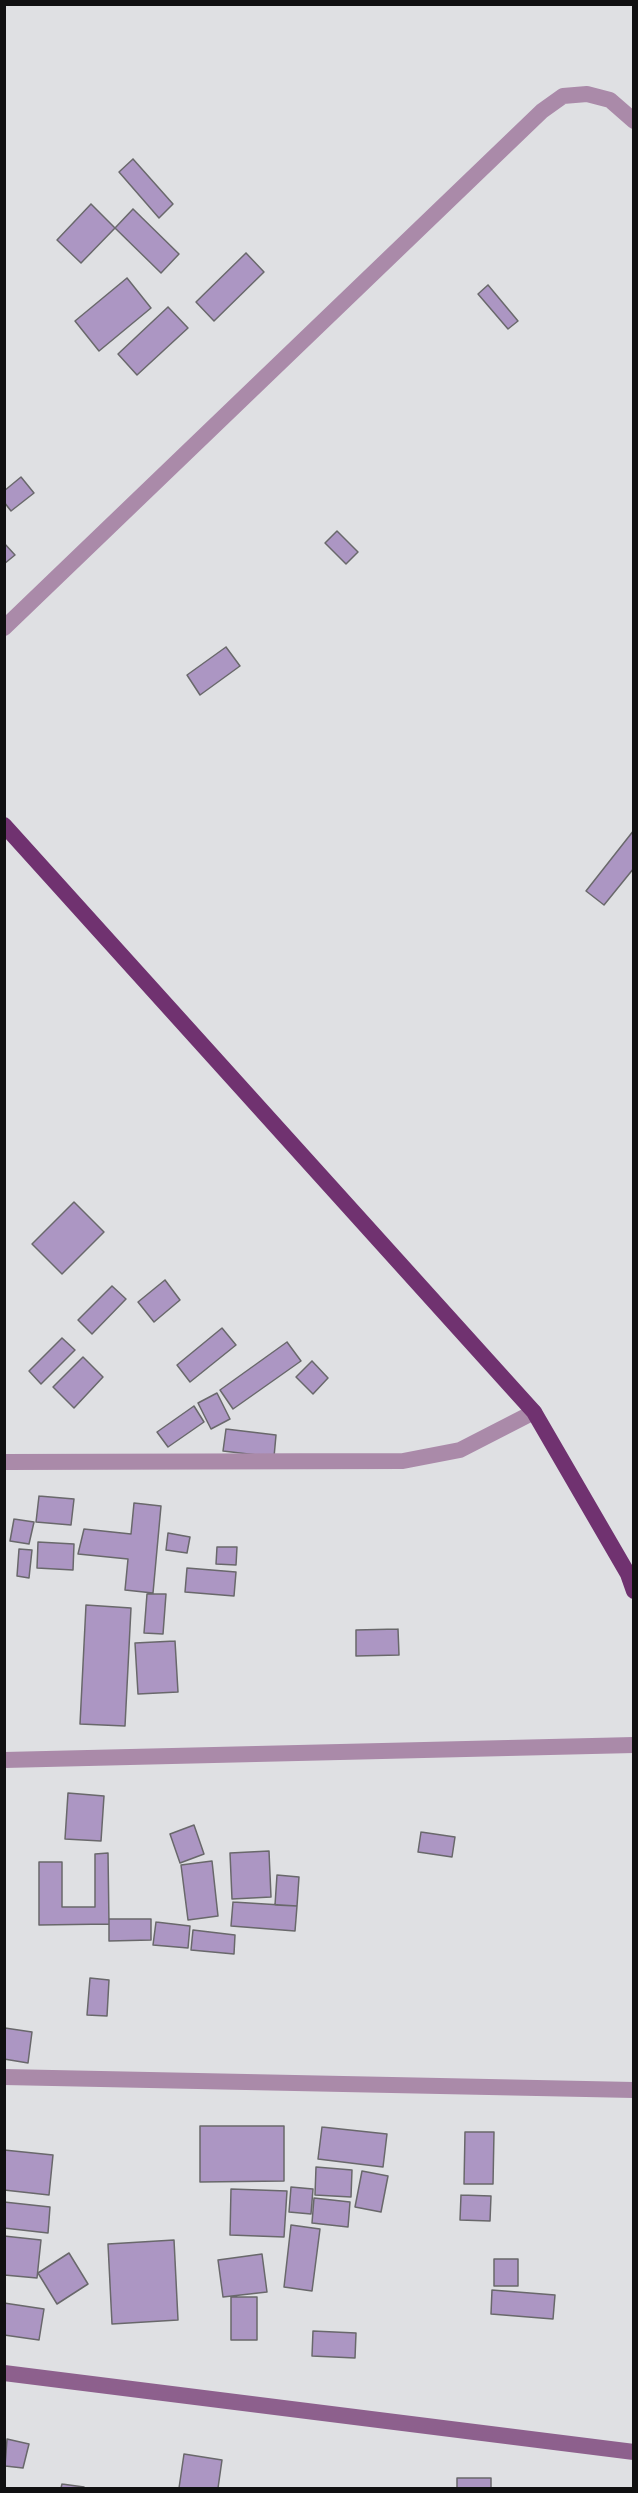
<!DOCTYPE html>
<style>
body{margin:0}
#map{position:relative;width:638px;height:2493px;overflow:hidden;background:#dfe0e3;font-family:"Playfair Display",serif}
canvas{display:block}
.frame{position:absolute;inset:0;border:6px solid #101011;pointer-events:none}
</style>
<div id="map">
<canvas width="638" height="2493"></canvas>
<div class="frame"></div>
</div>
<script>
const ctx = document.querySelector('canvas').getContext('2d');
ctx.lineJoin = 'round';
function fillPath(path, color) { ctx.fillStyle = color; ctx.fill(path, 'evenodd'); }
const toPath = rows => new Path2D(rows.map(r => 'M' + r).join(''));
function trace(path, color, width, dash) { ctx.strokeStyle = color; ctx.lineWidth = width; ctx.lineCap = dash ? 'butt' : 'round'; ctx.setLineDash(dash || []); ctx.stroke(path); }
const building = toPath([
 [133,159,173,204,159,218,119,172,133,159],
 [91,204,115,228,81,263,57,240,91,204],
 [133,209,179,254,161,273,115,228,133,209],
 [246,253,264,272,214,321,196,302,246,253],
 [127,278,151,308,99,351,75,321,127,278],
 [488,285,518,321,508,329,478,294,488,285],
 [168,307,188,328,137,375,118,354,168,307],
 [21,477,34,493,11,511,4,502,4,491,21,477],
 [337,531,358,552,346,564,325,543,337,531],
 [4,543,15,555,4,564,4,543],
 [226,647,240,666,200,695,187,675,226,647],
 [634,830,634,868,604,905,586,891,634,830],
 [74,1202,104,1232,62,1274,32,1244,74,1202],
 [165,1280,180,1300,154,1322,138,1302,165,1280],
 [112,1286,126,1299,92,1334,78,1320,112,1286],
 [222,1328,236,1345,190,1382,177,1365,222,1328],
 [62,1338,75,1350,41,1384,29,1371,62,1338],
 [287,1342,301,1361,233,1409,220,1390,287,1342],
 [83,1357,103,1377,74,1408,53,1387,83,1357],
 [312,1361,328,1378,313,1394,296,1377,312,1361],
 [217,1393,230,1419,211,1429,198,1403,217,1393],
 [194,1406,204,1422,168,1447,157,1432,194,1406],
 [226,1429,276,1435,274,1457,223,1451,226,1429],
 [39,1496,74,1499,71,1525,36,1522,39,1496],
 [134,1503,161,1506,153,1593,125,1590,128,1559,78,1554,84,1529,131,1534,134,1503],
 [14,1519,34,1522,29,1544,10,1541,14,1519],
 [168,1533,190,1537,187,1553,166,1550,168,1533],
 [38,1542,74,1544,73,1570,37,1568,38,1542],
 [217,1547,237,1547,236,1565,216,1564,217,1547],
 [19,1549,32,1550,29,1578,17,1576,19,1549],
 [187,1568,236,1572,234,1596,185,1592,187,1568],
 [147,1594,166,1594,163,1634,144,1633,147,1594],
 [86,1605,131,1608,125,1726,80,1724,86,1605],
 [398,1629,399,1655,356,1656,356,1630,398,1629],
 [175,1641,178,1692,138,1694,135,1643,175,1641],
 [68,1793,104,1796,101,1841,65,1839,68,1793],
 [194,1825,204,1854,180,1863,170,1834,194,1825],
 [421,1832,455,1837,452,1857,418,1852,421,1832],
 [269,1851,271,1897,232,1899,230,1853,269,1851],
 [108,1853,109,1924,39,1925,39,1862,62,1862,62,1907,95,1907,95,1854,108,1853],
 [212,1861,218,1916,188,1920,181,1865,212,1861],
 [277,1875,299,1877,297,1906,275,1905,277,1875],
 [233,1902,297,1906,295,1931,231,1926,233,1902],
 [109,1919,151,1919,151,1940,109,1941,109,1919],
 [156,1922,190,1926,188,1948,153,1945,156,1922],
 [193,1930,235,1935,234,1954,191,1950,193,1930],
 [90,1978,109,1980,107,2016,87,2015,90,1978],
 [5,2028,32,2032,28,2063,4,2059,5,2028],
 [200,2126,284,2126,284,2181,200,2182,200,2126],
 [322,2127,387,2134,383,2167,318,2159,322,2127],
 [465,2132,494,2132,493,2184,464,2184,465,2132],
 [4,2150,53,2155,49,2195,4,2190,4,2150],
 [316,2167,352,2170,351,2197,315,2195,316,2167],
 [362,2171,388,2176,381,2212,355,2207,362,2171],
 [291,2187,313,2189,311,2214,289,2212,291,2187],
 [231,2189,287,2191,284,2237,230,2235,231,2189],
 [461,2195,491,2196,490,2221,460,2220,461,2195],
 [314,2198,350,2202,348,2227,312,2223,314,2198],
 [4,2202,50,2207,48,2233,4,2228,4,2202],
 [291,2225,320,2229,312,2291,284,2287,291,2225],
 [4,2236,41,2240,37,2278,4,2275,4,2236],
 [174,2240,178,2320,112,2324,108,2244,174,2240],
 [69,2253,88,2284,57,2304,38,2273,69,2253],
 [262,2254,267,2292,223,2297,218,2260,262,2254],
 [494,2259,518,2259,518,2286,494,2286,494,2259],
 [492,2290,555,2295,553,2319,491,2314,492,2290],
 [231,2297,257,2297,257,2340,231,2340,231,2297],
 [4,2303,44,2309,39,2340,4,2335,4,2303],
 [313,2331,356,2333,355,2358,312,2356,313,2331],
 [7,2439,29,2444,23,2468,5,2466,7,2439],
 [184,2454,222,2460,218,2488,179,2488,184,2454],
 [457,2478,491,2478,491,2488,457,2488,457,2478],
 [62,2484,84,2487,83,2488,61,2488,62,2484]
]);
fillPath(building, '#ac96c3');
trace(building, '#69686b', 1.5);
trace(toPath([
 [4,628,542,111,563,96,587,94,610,100,634,121],
 [4,1462,403,1461,460,1450,534,1412],
 [4,1760,634,1745],
 [4,2077,634,2090]
]), '#aa8aa9', 16);
trace(toPath([
 [4,2373,634,2452]
]), '#8d608d', 16);
trace(toPath([
 [4,825,534,1412,628,1574,634,1591]
]), '#703270', 16);
</script>
